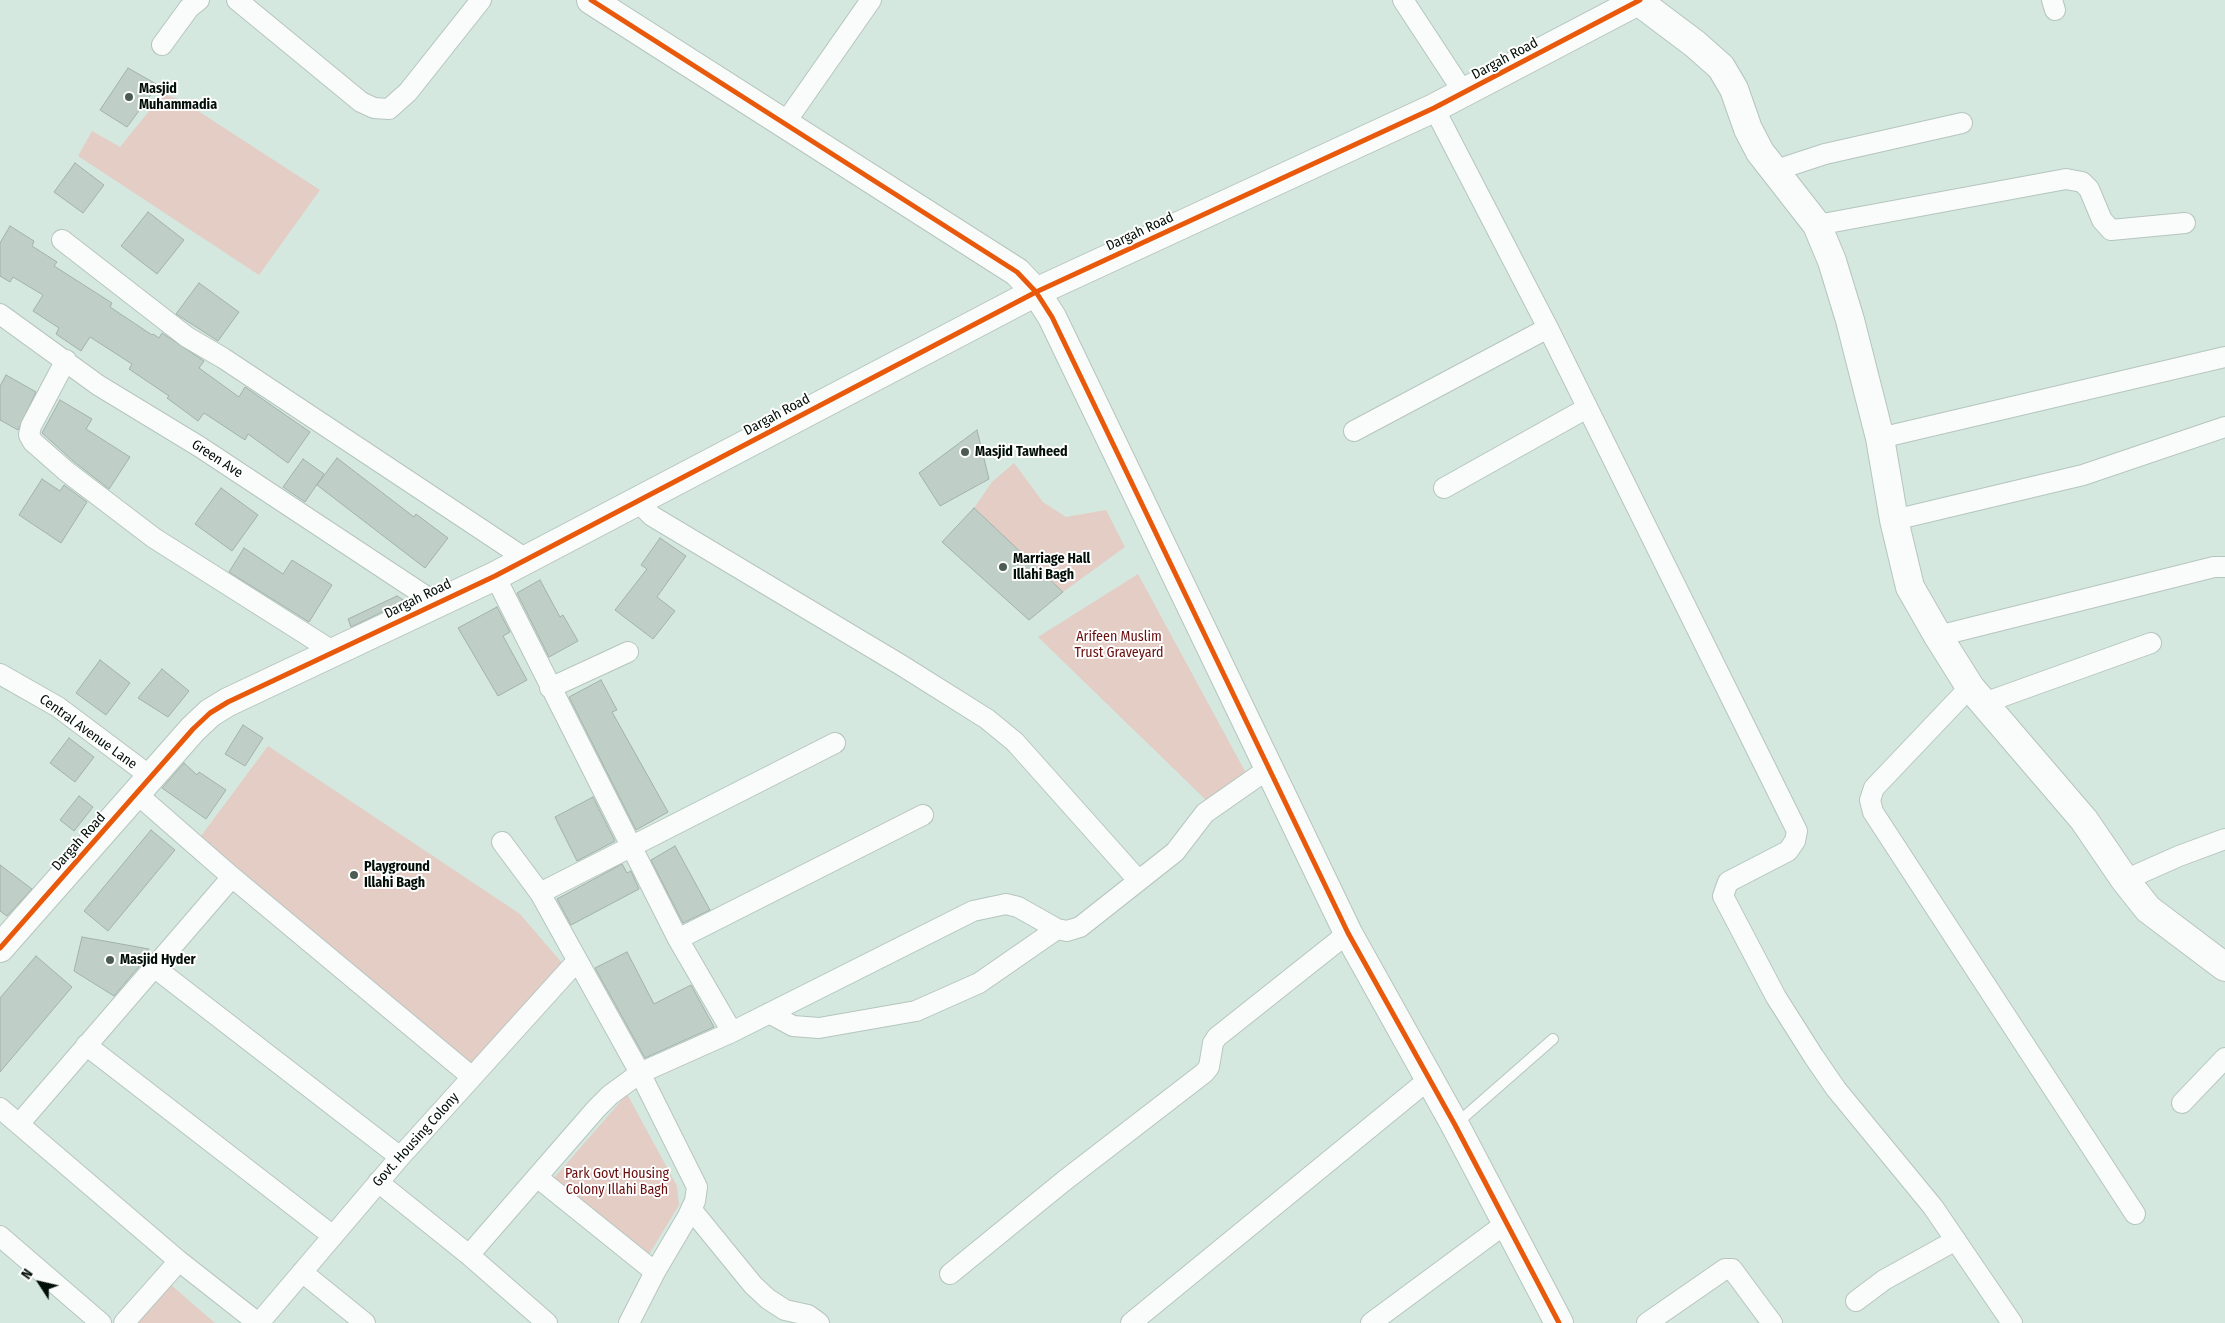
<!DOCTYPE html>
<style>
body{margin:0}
#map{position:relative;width:2225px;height:1323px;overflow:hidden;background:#d4e8df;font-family:"Fira Sans Condensed",sans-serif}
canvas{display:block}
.north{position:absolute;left:15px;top:1258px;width:50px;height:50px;-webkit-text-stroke:4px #fff;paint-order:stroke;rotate:305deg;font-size:14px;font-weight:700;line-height:20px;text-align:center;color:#030f09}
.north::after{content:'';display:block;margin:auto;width:18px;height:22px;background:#030f09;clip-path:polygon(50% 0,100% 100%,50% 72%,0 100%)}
</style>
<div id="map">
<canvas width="2225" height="1323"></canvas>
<div class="north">N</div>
</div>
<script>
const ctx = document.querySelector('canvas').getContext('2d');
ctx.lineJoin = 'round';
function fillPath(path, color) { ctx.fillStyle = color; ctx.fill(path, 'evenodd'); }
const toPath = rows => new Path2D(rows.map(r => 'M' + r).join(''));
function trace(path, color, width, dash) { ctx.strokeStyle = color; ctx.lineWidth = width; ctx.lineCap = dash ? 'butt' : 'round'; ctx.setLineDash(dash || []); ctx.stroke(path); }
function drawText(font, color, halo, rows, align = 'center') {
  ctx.font = font + ' "Fira Sans Condensed",sans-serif'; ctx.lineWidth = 4; ctx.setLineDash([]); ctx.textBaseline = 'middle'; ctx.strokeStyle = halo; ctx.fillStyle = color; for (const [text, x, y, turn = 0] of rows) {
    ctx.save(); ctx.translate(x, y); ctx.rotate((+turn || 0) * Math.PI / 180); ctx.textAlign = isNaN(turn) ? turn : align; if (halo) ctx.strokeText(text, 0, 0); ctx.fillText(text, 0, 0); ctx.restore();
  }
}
fillPath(toPath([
 [163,94,181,100,320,190,259,275,78,156,92,131,120,147],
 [1014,463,1043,502,1066,517,1106,510,1125,547,1063,592,974,508,992,482],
 [1138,574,1247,775,1207,801,1038,637],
 [268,746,520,914,562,963,469,1067,201,836],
 [627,1094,677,1186,679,1205,645,1261,554,1178],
 [170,1284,215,1323,135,1323]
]), '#e3cdc5');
const building = toPath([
 [128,68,158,85,127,127,100,110,128,68],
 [75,163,104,185,83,213,54,192,75,163],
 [148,212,184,240,157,274,121,246,148,212],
 [10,226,34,241,32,246,57,262,54,266,112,303,110,307,152,335,153,334,159,338,162,333,204,361,199,368,239,397,245,387,310,432,288,463,248,434,245,440,204,413,198,421,167,398,169,396,129,369,132,364,90,337,81,351,56,334,59,328,33,311,43,295,13,277,10,282,0,276,0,243,10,226],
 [199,283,239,312,218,341,176,314,199,283],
 [6,375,36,392,18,430,0,420,0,386,6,375],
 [60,400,92,419,86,429,130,457,109,489,73,461,42,433,60,400],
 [977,430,989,479,940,506,919,473,977,430],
 [337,458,414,517,416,514,448,538,425,568,317,485,337,458],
 [303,459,324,474,305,502,283,487,303,459],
 [42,479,60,491,64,485,87,502,61,543,19,515,42,479],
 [221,488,258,515,232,551,195,524,221,488],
 [974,508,1063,592,1029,620,942,542,974,508],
 [660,538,686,556,657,597,675,611,653,639,615,610,647,569,641,565,660,538],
 [244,548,283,574,292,560,332,585,309,622,229,572,244,548],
 [540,580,560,617,563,615,578,641,549,657,517,593,540,580],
 [397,596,405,601,351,627,348,619,397,596],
 [497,607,510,632,503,636,527,680,498,696,458,628,497,607],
 [100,660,130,683,106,715,76,693,100,660],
 [162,669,189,691,168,717,138,698,162,669],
 [601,680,617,710,612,712,668,812,636,830,569,697,601,680],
 [243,725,263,738,245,766,225,754,243,725],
 [69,738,94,757,75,782,50,763,69,738],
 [184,763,197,775,199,772,226,790,206,819,162,788,184,763],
 [79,796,93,807,74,831,60,820,79,796],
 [593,797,615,841,577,861,555,817,593,797],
 [151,830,175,850,108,931,84,911,151,830],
 [675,846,710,910,683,923,651,860,675,846],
 [622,864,627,873,631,871,639,889,571,925,557,899,622,864],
 [0,865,32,889,7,916,0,911,0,865],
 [82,937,149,949,142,963,114,996,74,971,82,937],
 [627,952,654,1004,691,985,714,1027,645,1058,595,968,627,952],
 [36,956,72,987,0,1072,0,998,36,956]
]);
fillPath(building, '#bfcfc7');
trace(building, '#a2b1aa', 1);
const lane = toPath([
 [1456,1124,1553,1039]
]);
const street = toPath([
 [237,0,361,102,374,108,389,109,408,92,481,0],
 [1403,0,1464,93],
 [2052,0,2055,10],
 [162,45,189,8,199,0],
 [1434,108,1548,328,1797,831,1795,841,1788,851,1728,882,1723,896,1776,997,1814,1057,1836,1089,1933,1207,2012,1323],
 [785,123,871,0],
 [1773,171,1825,154,1962,123],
 [1817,225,2066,179,2082,182,2089,189,2102,220,2111,230,2185,223],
 [62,240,187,337,223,358,526,559],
 [0,314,98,385,200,447,436,603],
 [66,360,31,426,29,435,33,442,66,471,154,538,334,652],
 [1354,431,1548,328],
 [1880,438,2225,357],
 [1444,488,1587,408],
 [637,501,652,516,901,665,987,719,1015,742,1138,880],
 [1894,520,2083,475,2225,427],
 [495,576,678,939,732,1032],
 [1938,636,2214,567,2225,567],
 [0,674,58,707,150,776],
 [1970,687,1874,788,1870,800,1873,812,2135,1214],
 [550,688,628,652],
 [1984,703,2151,643],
 [137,794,232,877,472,1077],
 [502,842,540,893,640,1073,697,1187,695,1201,688,1216,655,1272,629,1323],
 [2125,880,2179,856,2225,839],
 [540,893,835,743],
 [678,939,923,815],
 [154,967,400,1157],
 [769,1013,793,1026,819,1028,916,1011,979,983,1057,929],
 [86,1045,333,1236],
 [2182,1103,2225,1058],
 [0,1108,179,1261,258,1323],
 [19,1124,232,877],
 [537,1177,655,1272],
 [378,1182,469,1255,547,1323],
 [691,1209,753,1285,768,1299,785,1310,808,1315,819,1323],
 [0,1236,101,1323],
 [469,1255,596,1109,610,1095,640,1073,732,1032,973,911,1006,904,1018,907,1057,929,1067,931,1080,927,1175,852,1205,813,1268,769],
 [302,1272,365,1323],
 [950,1274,1064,1181,1204,1073,1209,1067,1213,1043,1217,1037,1348,933],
 [1856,1301,1884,1280,1956,1240],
 [124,1323,179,1261],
 [259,1323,400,1157,577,961],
 [1131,1323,1428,1080],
 [1371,1323,1505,1224],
 [1647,1323,1725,1269,1732,1269,1772,1323]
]);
const secondary = toPath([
 [591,0,1017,272,1036,292,1052,317,1348,933,1455,1125,1559,1323],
 [1638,1,1695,44,1721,67,1734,89,1748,129,1760,152,1817,225,1832,261,1850,320,1880,438,1894,520,1910,587,1938,636,1970,687,2084,820,2125,880,2148,909,2225,967],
 [0,948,193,729,210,713,228,702,495,576,1036,292,1434,108,1640,0]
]);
trace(lane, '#b6c5bf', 12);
trace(street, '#b6c5bf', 22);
trace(secondary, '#b6c5bf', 30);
trace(lane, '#f9fcfa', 10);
trace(street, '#f9fcfa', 20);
trace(secondary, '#f9fcfa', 28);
trace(toPath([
 [591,0,1017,272,1036,292,1052,317,1348,933,1455,1125,1559,1323],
 [0,948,193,729,210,713,228,702,495,576,1036,292,1434,108,1640,0]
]), '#e8590c', 5);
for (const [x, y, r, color] of [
 [129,97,5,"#4c5b54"],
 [965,452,5,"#4c5b54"],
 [1003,567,5,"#4c5b54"],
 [354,875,5,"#4c5b54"],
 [110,960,5,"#4c5b54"]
]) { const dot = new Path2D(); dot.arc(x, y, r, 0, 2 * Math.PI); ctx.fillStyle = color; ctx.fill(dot); trace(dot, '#fff', 2); }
drawText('14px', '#030f09', '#fff', [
 ["Dargah Road",1505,59,-28],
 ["Dargah Road",1140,232,-25],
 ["Dargah Road",777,415,-28],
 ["Green Ave",217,459,33],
 ["Dargah Road",418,599,-26],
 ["Central Avenue Lane",88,732,36],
 ["Dargah Road",79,842,-48],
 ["Govt. Housing Colony",416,1140,-48]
]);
drawText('bold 14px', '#030f09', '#fff', [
 ["Masjid",139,89],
 ["Muhammadia",139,105],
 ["Masjid Tawheed",975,452],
 ["Marriage Hall",1013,559],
 ["Illahi Bagh",1013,575],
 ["Playground",364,867],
 ["Illahi Bagh",364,883],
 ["Masjid Hyder",120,960]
], 'left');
drawText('14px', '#690d0d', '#fff', [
 ["Arifeen Muslim",1119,637],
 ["Trust Graveyard",1119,653],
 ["Park Govt Housing",617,1174],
 ["Colony Illahi Bagh",617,1190]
]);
</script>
